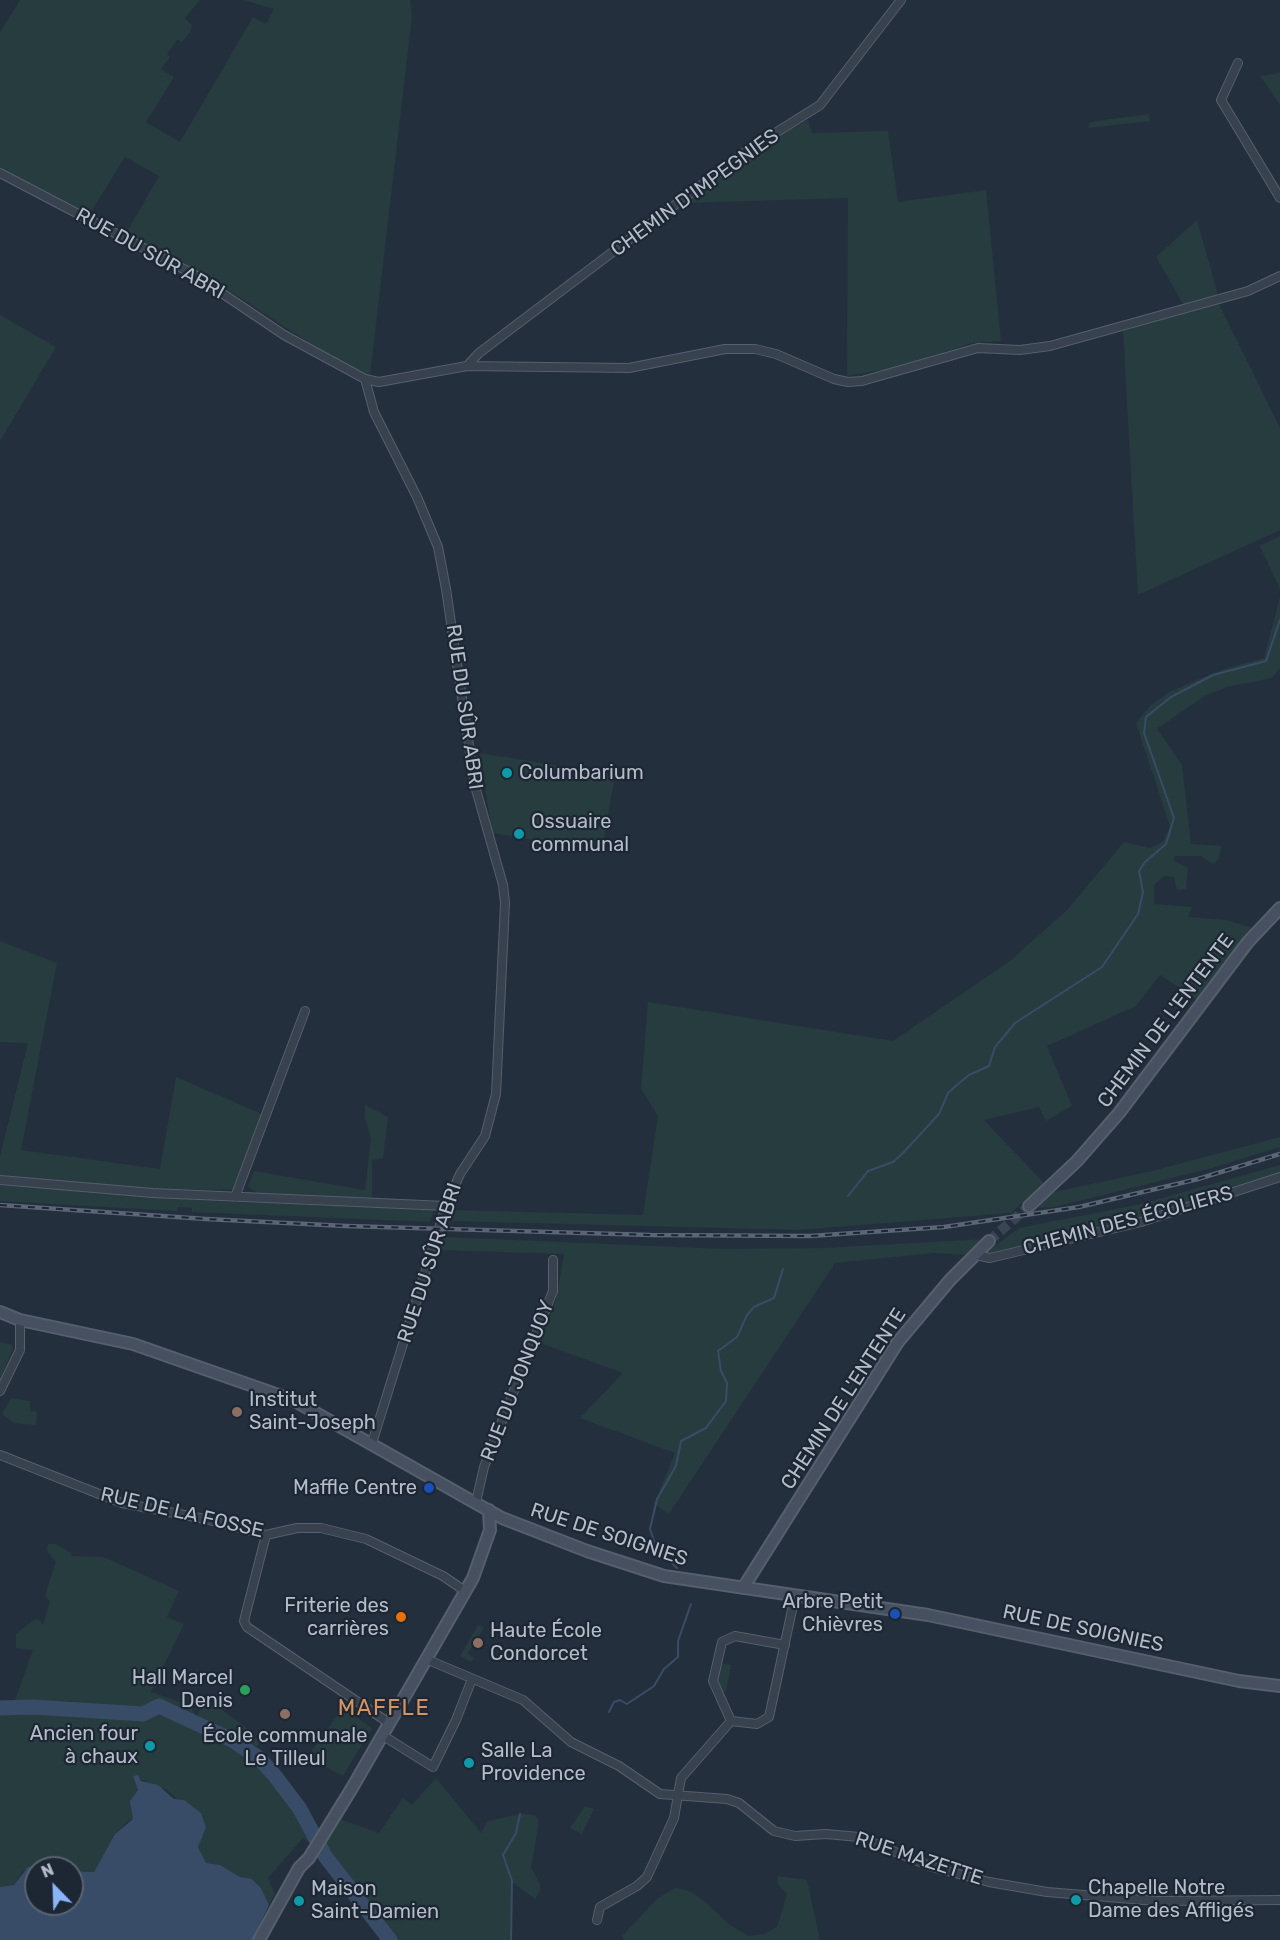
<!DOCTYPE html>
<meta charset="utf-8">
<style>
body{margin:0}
#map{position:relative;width:1280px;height:1940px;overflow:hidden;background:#242f3e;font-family:Rubik,sans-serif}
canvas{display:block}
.north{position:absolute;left:24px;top:1856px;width:60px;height:60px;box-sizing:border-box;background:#1d2633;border:2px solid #59626f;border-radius:50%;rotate:337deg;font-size:16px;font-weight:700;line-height:24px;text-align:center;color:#b4bcc9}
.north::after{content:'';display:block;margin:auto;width:21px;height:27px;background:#8ab4f8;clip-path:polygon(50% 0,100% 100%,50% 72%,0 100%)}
</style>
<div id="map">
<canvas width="1280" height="1940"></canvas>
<div class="north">N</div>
</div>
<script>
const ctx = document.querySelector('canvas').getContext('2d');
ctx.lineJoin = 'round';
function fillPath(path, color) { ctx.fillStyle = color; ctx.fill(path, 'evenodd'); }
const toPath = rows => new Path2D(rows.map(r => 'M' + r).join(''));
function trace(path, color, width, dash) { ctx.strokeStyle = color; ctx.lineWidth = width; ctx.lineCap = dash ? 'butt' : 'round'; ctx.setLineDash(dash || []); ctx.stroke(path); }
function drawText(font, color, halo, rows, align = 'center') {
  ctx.font = font + ' Rubik,sans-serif'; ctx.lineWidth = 4.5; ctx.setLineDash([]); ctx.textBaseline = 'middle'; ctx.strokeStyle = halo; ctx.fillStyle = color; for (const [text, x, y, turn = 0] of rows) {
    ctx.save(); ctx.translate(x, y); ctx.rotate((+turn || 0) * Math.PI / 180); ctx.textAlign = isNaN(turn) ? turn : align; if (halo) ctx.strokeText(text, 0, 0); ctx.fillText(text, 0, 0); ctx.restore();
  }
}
fillPath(toPath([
 [20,0,200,0,185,18,192,25,191,31,182,42,177,40,167,54,170,57,161,69,174,77,146,122,180,142,253,17,266,24,274,9,244,0,410,0,412,16,370,376,317,348,207,276,125,235,159,176,125,157,87,218,0,173,0,32],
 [1280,73,1280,105,1260,76],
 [1149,114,1150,121,1088,128,1090,122],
 [808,120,812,133,888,131,898,202,986,190,1001,341,972,343,898,367,847,376,848,198,683,203,763,143],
 [1197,220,1218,295,1183,304,1156,257],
 [1219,304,1280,428,1280,530,1138,595,1123,331],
 [0,315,56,347,0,441],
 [1280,536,1280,589,1260,546],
 [1280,597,1280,668,1272,678,1227,687,1203,697,1157,729,1182,765,1191,844,1221,846,1219,859,1213,864,1201,856,1175,856,1173,860,1188,868,1186,889,1177,890,1174,877,1164,876,1154,885,1154,904,1192,907,1188,917,1227,920,1252,928,1198,1000,1160,975,1136,1006,1047,1046,1072,1106,1046,1121,1039,1107,984,1120,1044,1183,1011,1213,799,1230,452,1221,452,1210,643,1215,658,1116,641,1089,648,1002,893,1041,1010,961,1067,910,1124,842,1150,848,1163,842,1170,826,1136,723,1150,706,1169,692,1221,670,1264,658],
 [480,753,615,775,602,851,492,833],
 [0,941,57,963,21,1150,160,1169,176,1077,264,1115,234,1190,157,1189,0,1176,0,1156,28,1043,0,1042],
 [365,1105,388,1117,383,1158,372,1160,372,1198,256,1193,248,1186,254,1171,365,1190,371,1138,365,1118],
 [1280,1137,1280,1147,1212,1168,1055,1207,1037,1208,1054,1192,1152,1171],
 [1280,1165,1280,1174,1142,1218,990,1254,988,1251,1019,1228,1141,1204],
 [0,1183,211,1201,434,1210,430,1222,192,1212,192,1208,178,1207,177,1211,0,1201],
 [444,1237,724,1249,823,1248,986,1239,971,1255,934,1253,835,1263,669,1514,654,1504,675,1453,580,1418,623,1373,540,1343,556,1300,564,1254,439,1250],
 [0,1342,12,1345,13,1349,0,1380],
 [11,1398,30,1401,30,1411,37,1412,36,1425,14,1423,2,1414],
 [48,1544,55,1544,72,1553,71,1556,104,1557,179,1591,167,1617,184,1624,151,1692,191,1706,199,1723,259,1758,300,1809,313,1836,310,1843,303,1838,268,1878,275,1894,269,1905,261,1888,253,1879,240,1877,220,1865,206,1863,198,1847,206,1828,167,1790,133,1776,138,1790,131,1802,133,1819,128,1821,115,1834,94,1872,72,1871,72,1868,36,1865,22,1872,14,1885,0,1887,0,1708,71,1709,78,1702,15,1700,33,1650,16,1648,16,1634,32,1621,38,1619,43,1625,50,1602,45,1595,56,1562,47,1551],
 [478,1625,484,1628,468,1653,474,1658,471,1662,460,1656],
 [719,1663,731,1665,726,1692,719,1691,716,1681],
 [206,1698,248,1729,247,1733,260,1742,257,1747,197,1715],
 [343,1708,372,1728,343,1776,307,1757],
 [436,1778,481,1833,488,1821,520,1814,535,1815,539,1822,531,1867,540,1884,540,1891,535,1899,512,1882,511,1940,390,1940,322,1846,339,1819,379,1833,403,1798,412,1805],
 [585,1806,594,1809,582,1834,570,1828],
 [778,1876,807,1880,820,1940,625,1940,622,1936,657,1899,675,1888,690,1891,703,1900,730,1925,749,1936,764,1934,777,1927,787,1894,777,1883]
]), '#263c3f');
fillPath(toPath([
 [138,1775,141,1781,158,1785,174,1799,184,1800,201,1813,206,1828,198,1847,206,1863,220,1865,240,1877,252,1879,261,1888,269,1905,252,1940,0,1940,0,1887,14,1885,28,1867,36,1865,50,1867,52,1868,36,1868,36,1904,72,1904,72,1871,94,1872,115,1834,133,1819,130,1801,138,1790,133,1776]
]), '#394c67');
trace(toPath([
 [848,1196,868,1171,893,1162,902,1154,939,1114,948,1093,958,1084,969,1075,989,1066,995,1047,1015,1023,1102,967,1138,914,1143,892,1139,871,1145,862,1166,844,1174,818,1144,733,1146,717,1171,697,1213,675,1266,661,1280,620],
 [677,1568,657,1550,650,1529,657,1499,676,1466,681,1441,706,1428,726,1401,727,1383,721,1371,718,1351,737,1337,747,1315,754,1307,774,1298,783,1269],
 [609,1712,614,1702,620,1700,627,1704,654,1686,664,1669,678,1657,678,1641,691,1604],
 [511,1940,512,1881,503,1855,516,1833,520,1814]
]), '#394c67', 2);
trace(toPath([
 [0,1708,33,1707,143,1714,159,1706,232,1740,259,1758,275,1776,300,1809,325,1856,390,1940]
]), '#394c67', 15);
trace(toPath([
 [989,1241,1029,1206]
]), '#3a4453', 10, [10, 5]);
const street = toPath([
 [1238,63,1221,100,1280,198],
 [0,173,195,275,284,335,365,379,374,412,417,497,438,547,446,589,475,786,503,885,505,903,496,1094,485,1136,460,1174,446,1206,372,1443],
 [467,366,479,353,745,152,820,105,901,0],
 [365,379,379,382,467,366,629,368,725,349,755,349,776,354,834,379,848,382,862,381,978,348,1020,350,1050,346,1248,291,1280,276],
 [0,1180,153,1193,446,1206],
 [235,1197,305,1011],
 [975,1255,990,1258,1141,1222,1280,1177],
 [0,1391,20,1350,20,1320],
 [0,1455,122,1503,205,1519,266,1535,297,1528,321,1528,366,1539,443,1576,465,1591],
 [476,1502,484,1467,553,1291,553,1260],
 [266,1535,244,1621,247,1627,389,1723],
 [426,1659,523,1700,571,1742,619,1766,660,1794,727,1799,739,1803,774,1831,795,1836,826,1834,859,1837,932,1867,989,1882,1047,1892,1156,1901,1280,1900],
 [731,1721,757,1724,769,1717,795,1596],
 [731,1721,713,1681,722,1642,735,1636,785,1645],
 [382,1735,433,1767,456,1720,472,1679],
 [597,1920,600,1907,637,1886,647,1877,674,1818,681,1778,731,1721]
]);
const secondary = toPath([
 [1029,1206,1077,1161,1119,1113,1248,942,1280,908],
 [0,1312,20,1320,133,1344,293,1400,502,1518,587,1551,664,1576,928,1615,1239,1681,1280,1686],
 [743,1588,898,1342,950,1280,989,1241],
 [259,1940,299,1868,309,1858,352,1788,473,1578,490,1530,489,1510]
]);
trace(street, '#565f6c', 10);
trace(secondary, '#565f6c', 14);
trace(street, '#38414e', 8);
trace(secondary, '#465061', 10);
const rail = toPath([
 [0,1205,206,1219,346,1226,651,1235,810,1236,944,1227,1079,1207,1198,1179,1280,1154]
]);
trace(rail, '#5a6575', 4.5);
trace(rail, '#1d2633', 2, [7]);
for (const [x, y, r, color] of [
 [507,773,6,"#0f9aa8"],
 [519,834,6,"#0f9aa8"],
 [237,1412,6,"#8d6e63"],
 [429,1488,6,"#1a4fb4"],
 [895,1614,6,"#1a4fb4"],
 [401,1617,6,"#e8710a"],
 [478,1643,6,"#8d6e63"],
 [245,1690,6,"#2e9e5b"],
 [285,1714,6,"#8d6e63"],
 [150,1746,6,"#0f9aa8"],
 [469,1763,6,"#0f9aa8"],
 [1076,1900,6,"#0f9aa8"],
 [299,1901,6,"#0f9aa8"]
]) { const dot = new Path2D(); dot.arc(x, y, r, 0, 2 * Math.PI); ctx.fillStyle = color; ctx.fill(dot); trace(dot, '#1d2633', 2); }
drawText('20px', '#b4bcc9', '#1d2633', [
 ["CHEMIN D'IMPEGNIES",695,193,-36],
 ["RUE DU SÛR ABRI",150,254,29],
 ["RUE DU SÛR ABRI",464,707,82],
 ["CHEMIN DE L'ENTENTE",1166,1021,-53],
 ["CHEMIN DES ÉCOLIERS",1128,1221,-15],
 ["RUE DU SÛR ABRI",430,1263,-72],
 ["RUE DU JONQUOY",518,1381,-69],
 ["CHEMIN DE L'ENTENTE",844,1399,-57],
 ["RUE DE LA FOSSE",182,1513,13],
 ["RUE DE SOIGNIES",609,1535,18],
 ["RUE DE SOIGNIES",1083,1629,12],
 ["RUE MAZETTE",919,1859,18]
]);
drawText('20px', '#b4bcc9', '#1d2633', [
 ["Columbarium",519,773],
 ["Ossuaire",531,822],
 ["communal",531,845],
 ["Institut",249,1400],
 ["Saint-Joseph",249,1423],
 ["Maffle Centre",417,1488,"right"],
 ["Arbre Petit",883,1602,"right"],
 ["Chièvres",883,1625,"right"],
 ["Friterie des",389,1606,"right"],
 ["carrières",389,1629,"right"],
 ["Haute École",490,1631],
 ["Condorcet",490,1654],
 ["Hall Marcel",233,1678,"right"],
 ["Denis",233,1701,"right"],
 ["Ancien four",138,1734,"right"],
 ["à chaux",138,1757,"right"],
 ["École communale",285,1736,"center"],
 ["Le Tilleul",285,1759,"center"],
 ["Salle La",481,1751],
 ["Providence",481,1774],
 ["Chapelle Notre",1088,1888],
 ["Dame des Affligés",1088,1911],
 ["Maison",311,1889],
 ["Saint-Damien",311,1912]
], 'left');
ctx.letterSpacing = '1.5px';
drawText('22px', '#d59563', '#1d2633', [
 ["MAFFLE",384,1709]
]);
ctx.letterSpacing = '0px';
</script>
